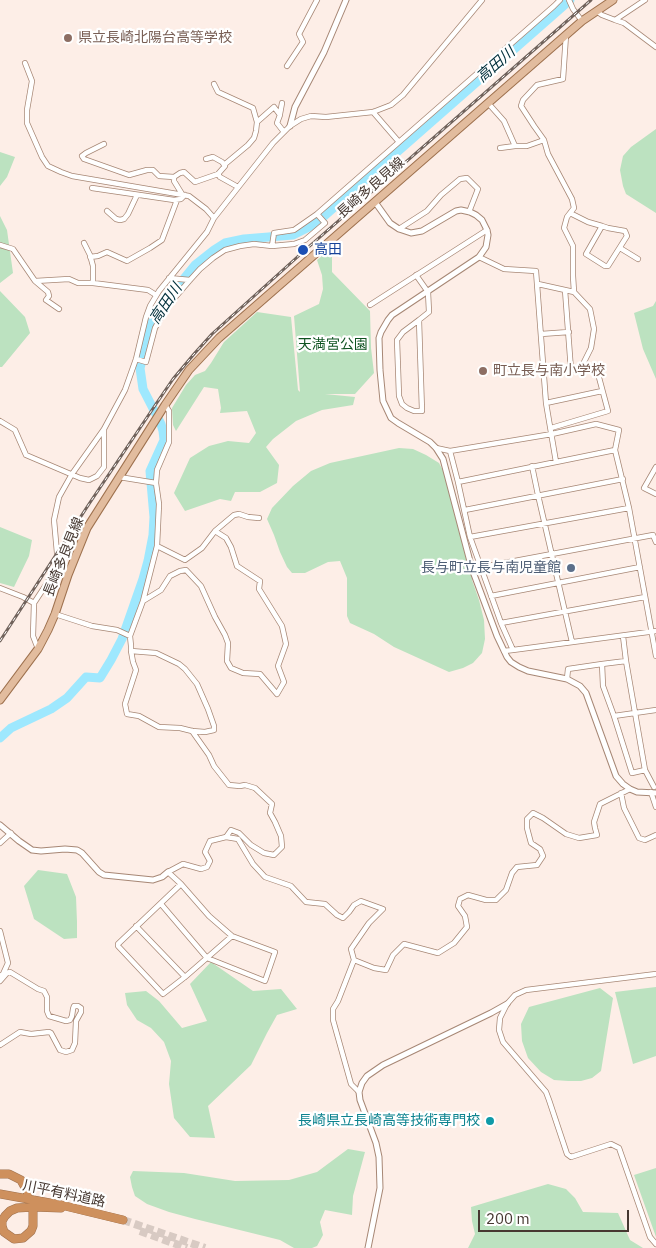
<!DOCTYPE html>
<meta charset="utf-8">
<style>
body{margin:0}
#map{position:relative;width:656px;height:1248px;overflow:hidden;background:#fdeee7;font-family:"IBM Plex Sans",sans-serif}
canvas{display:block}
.scale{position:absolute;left:478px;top:1210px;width:151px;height:22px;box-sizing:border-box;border:2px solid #463831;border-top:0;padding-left:6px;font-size:15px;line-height:18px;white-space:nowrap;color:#463831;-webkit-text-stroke:4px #fff;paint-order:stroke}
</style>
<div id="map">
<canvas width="656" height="1248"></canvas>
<div class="scale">200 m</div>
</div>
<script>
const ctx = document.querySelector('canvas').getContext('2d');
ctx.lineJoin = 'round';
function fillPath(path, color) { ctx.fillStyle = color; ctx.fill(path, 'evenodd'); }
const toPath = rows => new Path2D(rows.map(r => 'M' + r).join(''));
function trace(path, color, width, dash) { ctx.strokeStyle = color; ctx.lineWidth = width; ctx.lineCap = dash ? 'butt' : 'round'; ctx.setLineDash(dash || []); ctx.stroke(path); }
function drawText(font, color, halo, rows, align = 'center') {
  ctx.font = font + ' "IBM Plex Sans","Noto Sans JP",sans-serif'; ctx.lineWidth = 4.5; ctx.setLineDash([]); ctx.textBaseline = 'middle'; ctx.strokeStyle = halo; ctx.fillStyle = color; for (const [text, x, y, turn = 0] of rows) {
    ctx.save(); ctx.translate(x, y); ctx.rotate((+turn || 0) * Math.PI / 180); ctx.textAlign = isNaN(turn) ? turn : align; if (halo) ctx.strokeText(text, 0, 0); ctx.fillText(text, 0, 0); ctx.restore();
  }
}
fillPath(toPath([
 [656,129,656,213,626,194,623,186,620,170,623,156,631,147],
 [0,152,15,157,7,177,0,186],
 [0,216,7,230,13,273,0,283],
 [332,248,332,272,370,311,371,348,374,373,355,394,325,394,355,397,353,405,322,410,296,421,273,439,266,447,279,465,277,483,260,492,235,492,231,501,220,499,185,511,174,493,190,458,209,446,228,441,249,443,256,433,247,411,220,413,221,408,218,389,204,387,176,431,173,425,172,408,186,385,195,375,205,371,211,363,224,342,257,312,291,317,298,390,300,392,294,316,319,304,323,289,322,275,317,260],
 [0,291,25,317,30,333,2,367,0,367],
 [656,301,656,379,643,349,634,313,653,306],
 [399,448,413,449,426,455,439,463,449,482,470,550,472,580,479,600,484,620,485,639,482,653,473,663,463,668,449,672,394,647,374,634,350,623,347,616,347,578,340,561,328,562,305,573,292,573,287,567,280,552,274,535,267,519,272,508,293,486,311,471,330,463],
 [0,527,32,540,29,556,14,587,0,583],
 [38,870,67,874,76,897,77,922,77,938,64,939,34,919,24,886],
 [211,962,253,991,281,989,297,1009,277,1015,267,1033,251,1065,208,1106,215,1138,190,1137,174,1118,169,1084,171,1061,164,1042,151,1028,137,1020,127,1005,125,993,146,991,159,1001,182,1028,207,1021,190,984],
 [656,987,656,1056,633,1064,615,992],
 [600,988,613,998,601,1071,592,1078,581,1081,568,1081,554,1080,541,1072,528,1058,522,1041,521,1024,529,1007],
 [348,1149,365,1152,353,1196,352,1215,325,1210,320,1222,323,1235,317,1246,312,1248,294,1248,280,1240,195,1219,169,1212,147,1204,135,1196,132,1187,130,1177,133,1171,184,1173,235,1181,289,1180,317,1172],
 [656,1168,656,1237,634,1175],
 [548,1184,566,1189,575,1198,583,1212,618,1213,630,1240,643,1248,468,1248,475,1234,472,1221,471,1207]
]), '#bce2c0');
trace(toPath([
 [0,738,11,728,51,709,67,698,86,677,100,678,111,660,122,639,143,579,148,561,153,535,154,517,150,471,164,440,163,431,161,424,143,389,140,368,152,322,164,303,195,265,214,250,225,243,244,239,293,235,315,224,570,0]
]), '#9ee8fe', 9);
trace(toPath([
 [123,1220,205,1248],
 [140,1231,187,1248]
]), '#d8cac3', 8, [8, 4]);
const minor = toPath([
 [569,0,573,9,582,21],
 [596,11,602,15,615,20,645,0],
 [615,20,624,23,656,47],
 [566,35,563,79,537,85,523,100,521,106,534,126,544,140,548,154,572,199,574,208,567,217,564,228,573,246,573,276,574,292],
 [25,63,32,81,27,110,27,123,42,157,48,166,61,172,72,176,189,196,206,209,214,218],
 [287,66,303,42,299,34,317,0],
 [214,84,218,92,253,108,257,122],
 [488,103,504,121,515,146,527,146,544,140],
 [373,112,399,142],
 [280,114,282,103],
 [104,144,86,153,82,156,84,159,129,175,147,170,153,170,159,176,174,177],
 [500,148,515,146],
 [206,159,213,157,222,162,225,166,218,174],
 [224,165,248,145,254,138,256,131,257,122,274,107,280,115,277,123,284,132],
 [92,188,174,200,181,199,185,195],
 [182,194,174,181,174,177,180,173,184,172,195,182,218,174,220,177,238,187],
 [107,211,116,219,120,220,124,219,128,214,137,195],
 [570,213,588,222,602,226,608,228,625,231,627,236,608,266,605,266,586,254,602,226],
 [399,229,427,211,441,195,460,179,467,178,478,189,469,212],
 [84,243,90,255,93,266,93,283],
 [0,245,13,249,35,281,69,279,78,283,93,283,148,290,156,295],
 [272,246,274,233,294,230,317,214,554,6,560,0],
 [620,248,638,259],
 [90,257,98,256,107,252,127,261,150,248,162,240,177,200],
 [479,257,504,269,536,271,546,403,556,462],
 [416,275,428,292,429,312,419,320,403,332,397,340,399,396,402,404,407,408,414,411,422,411,419,320],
 [169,278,190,280],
 [35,281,48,292,49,296,46,300,59,309],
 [538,284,574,292,590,309,594,329,591,348,580,370,597,370,608,411,551,428],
 [565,290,571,370,580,370],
 [370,305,487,230],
 [541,334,569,332],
 [136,359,146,362,155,328,162,315,171,302,190,280,200,269,213,258,225,250,240,246,254,244,272,246,294,244,305,240,325,223,317,214],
 [546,403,602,391],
 [0,421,15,430,26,455,80,478,89,480,97,476,104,467,104,429],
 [436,448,450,451,552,434,596,424,619,430,615,450,629,508,656,656],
 [450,451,458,482,470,537,501,623,513,650],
 [532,466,538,495,572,642],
 [656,467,644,488,656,494],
 [119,477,156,483],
 [458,482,615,450],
 [465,510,623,479],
 [470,537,629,508],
 [157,546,185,560,202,548,215,531,234,515,239,514,248,517,259,518],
 [472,569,653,535,656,542],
 [68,575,57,553,54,520,59,497,72,474,104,429,125,390,136,359,146,317,150,306,159,291,207,232,214,218,273,143,290,126,301,119,311,116,326,117,373,112,391,105,403,95,482,0],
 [0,588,23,597,34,603],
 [491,596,640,567],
 [143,601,157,546,159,504,156,483,157,470,169,442,169,411,165,405],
 [55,614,92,626,117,630,130,636],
 [501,623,645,597],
 [623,636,626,661,645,770,654,787],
 [38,649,33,636,34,603,61,562],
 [131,651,156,653,179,664,185,669,197,684,208,709,214,726,214,730,205,732,192,731,180,728,159,727,139,716,127,714,125,704,136,670,133,662,131,651,131,646,130,636,143,601,161,590,170,576,180,571,186,570,201,586,215,617,225,635,228,643,227,661,231,668,243,673,260,674,277,694,284,682,278,666,286,644,282,626,259,589,260,581,237,566,231,547,226,538,215,531],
 [504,651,513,650,656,631],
 [626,661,602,664,603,686,614,716,632,773,645,770],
 [567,679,568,669,602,664],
 [614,716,656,710],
 [651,792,656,807],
 [621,793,624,808,639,838,645,840,656,835],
 [226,837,238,839,253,864,265,877,291,886,306,902,325,904,337,915,343,918,349,912,354,905,361,901,383,909,369,923,351,949,354,960,338,1001,333,1009,333,1020,351,1084,359,1092],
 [0,843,11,833],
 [181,884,118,944,118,946,163,994,185,977,232,936],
 [161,904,207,958,265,981,275,952,232,936,209,916,181,884,168,872,183,864,201,869,207,867,210,861,205,852,210,841,226,837,231,830,239,833,251,845,264,853,274,855,282,847,281,836,275,822,270,813,272,804,255,788,245,785,240,786,229,785,214,766,209,755,192,731],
 [136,926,185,977],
 [0,931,8,963,3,974,0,976],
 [354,960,374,968,386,970,393,955,404,944,438,953,454,943,467,927,465,916,458,906,460,899,468,895,486,900,496,900,506,890,512,873,517,867,537,865,543,856,540,849,531,843,527,828,527,819,533,813,543,818,566,834,579,838,597,835,595,828,594,822,600,804,630,789],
 [656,974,526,990,515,995,507,1004,500,1018,499,1030,503,1042,546,1092,549,1100,567,1154,571,1157,611,1144,619,1148,650,1237,656,1244],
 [0,981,7,973,10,972,38,989,44,991,47,997,47,1011,49,1016,66,1021,70,1020,72,1016,73,1009,74,1006,78,1006,81,1008,81,1012,76,1021,75,1043,72,1050,66,1052,60,1050,51,1033,49,1032,31,1034,20,1032,0,1045]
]);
const tertiary = toPath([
 [290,126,295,107,324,52,346,0],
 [375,202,390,223,399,229,411,233,422,231,456,211,461,210,470,212,476,215,482,220,487,230,488,235,486,247,479,257,392,315,388,320,381,332,379,338,380,370,383,401,391,418,398,423,430,442,436,448,443,459,472,569,497,636,507,657,511,662,519,667,528,671,567,679,580,686,586,693,616,776,623,784,630,789,637,792,656,793],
 [0,825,19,841,32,850,41,851,65,849,77,850,82,853,99,872,104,875,153,880,162,877,168,872],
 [368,1248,380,1188,379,1157,376,1143,360,1100,359,1092,362,1083,367,1076,383,1065,491,1013,507,1004]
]);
const primary = toPath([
 [0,700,38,649,48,630,55,614,68,575,87,528,165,405,189,370,219,338,582,21,613,0]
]);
const motorway = toPath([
 [0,1174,9,1174,21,1180,28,1193],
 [0,1194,61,1205,123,1220],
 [33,1212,33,1226,31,1231,23,1238,14,1239,4,1232,2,1226,2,1221,5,1216,10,1211,17,1208,34,1207,61,1208]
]);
trace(minor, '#a78775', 6);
trace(tertiary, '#a78775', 7);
trace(primary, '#9e714e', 9);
trace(motorway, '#9e714e', 9);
trace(minor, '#fff', 4.5);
trace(tertiary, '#fff', 5);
trace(primary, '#e2bc9e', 7);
trace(motorway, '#ce905d', 8);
const rail = toPath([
 [0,641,89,504,156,404,173,379,194,354,212,334,304,251,591,0]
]);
trace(rail, '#70625b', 3);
trace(rail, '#fff', 1, [4]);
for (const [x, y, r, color] of [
 [68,38,5,"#8d6e63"],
 [303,250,6,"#1a4fb4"],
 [483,371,5,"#8d6e63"],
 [571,568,5,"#5c6f8a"],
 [490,1121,5,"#0f9aa8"]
]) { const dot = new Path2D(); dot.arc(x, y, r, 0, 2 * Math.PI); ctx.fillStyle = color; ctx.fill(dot); trace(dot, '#fff', 2); }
drawText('14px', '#785e54', '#fff', [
 ["県立長崎北陽台高等学校",78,38],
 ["町立長与南小学校",493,371]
], 'left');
drawText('14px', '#463831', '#fff', [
 ["長崎多良見線",371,188,-41],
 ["長崎多良見線",64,557,-68],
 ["川平有料道路",64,1194,12]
]);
drawText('14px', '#164399', '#fff', [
 ["高田",314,250]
], 'left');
drawText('14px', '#0f5321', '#fff', [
 ["天満宮公園",333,345]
]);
drawText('14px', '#4e5e75', '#fff', [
 ["長与町立長与南児童館",561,568]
], 'right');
drawText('14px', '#0d838f', '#fff', [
 ["長崎県立長崎高等技術専門校",480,1121]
], 'right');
drawText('italic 15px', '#002f3b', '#fff', [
 ["高田川",496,65,-41],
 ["高田川",166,304,-56]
]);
</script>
